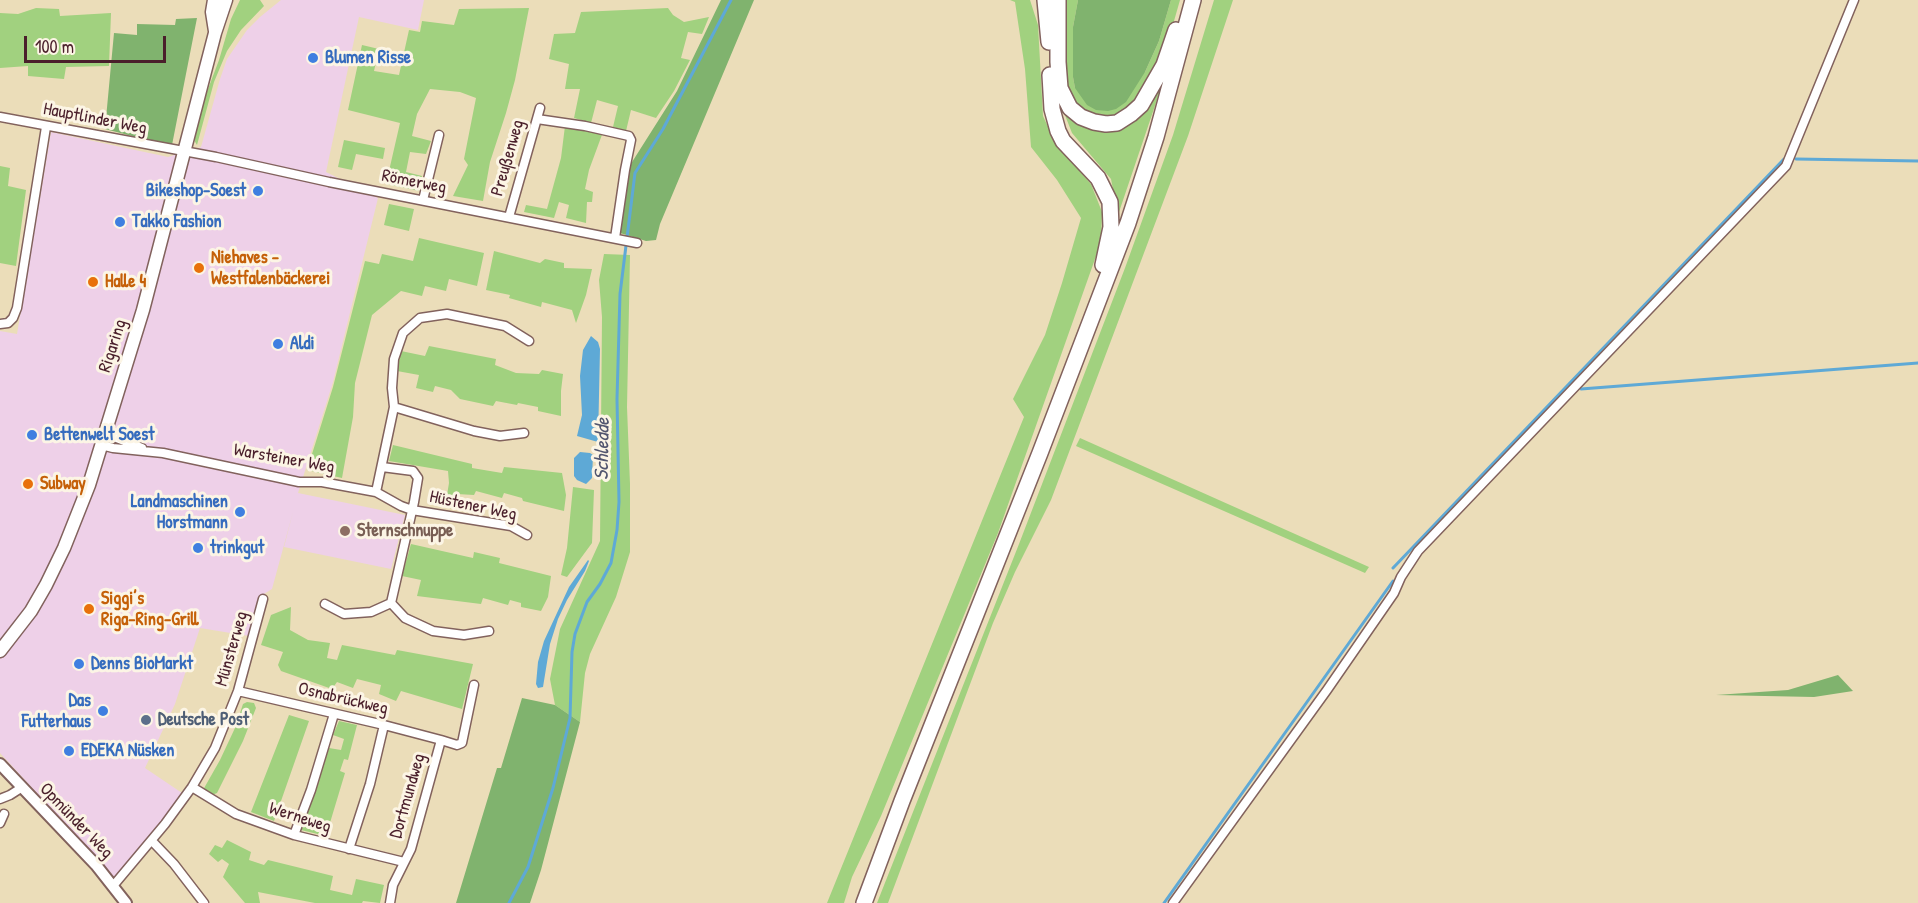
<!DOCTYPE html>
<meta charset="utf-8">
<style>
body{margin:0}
#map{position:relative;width:1918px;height:903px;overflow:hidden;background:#ebddb9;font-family:"Patrick Hand",sans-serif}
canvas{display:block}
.scale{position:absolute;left:24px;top:36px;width:142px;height:27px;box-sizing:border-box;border:3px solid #4a1f2b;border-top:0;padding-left:8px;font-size:18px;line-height:21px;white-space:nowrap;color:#4a1f2b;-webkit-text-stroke:4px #fcf5e5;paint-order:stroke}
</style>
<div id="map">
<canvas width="1918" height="903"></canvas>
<div class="scale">100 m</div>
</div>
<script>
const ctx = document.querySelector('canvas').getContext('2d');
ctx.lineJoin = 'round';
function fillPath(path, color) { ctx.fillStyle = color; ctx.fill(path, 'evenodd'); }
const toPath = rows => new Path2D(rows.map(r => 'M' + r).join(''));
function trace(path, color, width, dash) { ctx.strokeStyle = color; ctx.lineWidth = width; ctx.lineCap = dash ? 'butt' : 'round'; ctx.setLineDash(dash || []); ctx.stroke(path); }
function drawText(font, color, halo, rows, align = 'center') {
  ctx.font = font + ' "Patrick Hand",sans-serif'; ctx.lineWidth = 6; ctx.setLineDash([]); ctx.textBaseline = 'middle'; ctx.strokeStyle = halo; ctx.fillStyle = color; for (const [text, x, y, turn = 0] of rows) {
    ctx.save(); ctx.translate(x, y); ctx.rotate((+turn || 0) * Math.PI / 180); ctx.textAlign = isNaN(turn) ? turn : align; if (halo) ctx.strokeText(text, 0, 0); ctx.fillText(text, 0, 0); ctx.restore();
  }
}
fillPath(toPath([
 [281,0,424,0,418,30,359,17,326,172,378,198,333,382,298,493,405,515,391,569,284,547,293,512,272,589,259,597,249,636,200,628,175,704,145,768,185,795,116,879,0,753,0,331,17,334,51,132,168,157,201,147,220,79,227,59,247,30,260,17]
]), '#eed0e8');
fillPath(toPath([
 [240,0,260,0,264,6,241,30,227,51,214,82,197,145,194,140,195,132,202,105,219,60,231,19],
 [1010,0,1030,0,1038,25,1043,116,1056,144,1091,184,1102,212,1101,242,998,533,881,816,852,877,844,903,827,903,1024,417,1013,399,1045,335,1062,283,1081,218,1057,180,1031,147,1025,69,1015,2],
 [1064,0,1078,0,1073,27,1073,77,1075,88,1145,72,1159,41,1171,0,1180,0,1168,42,1142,96,1120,117,1094,118,1072,103,1064,79],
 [1214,0,1233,0,1188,136,1051,500,1015,572,993,623,888,903,877,903,1019,544,1125,268,1173,135],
 [36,8,59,9,60,16,111,13,109,66,66,67,64,79,28,76,28,66,0,68,0,13,18,14],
 [529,8,515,80,506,113,490,162,483,201,453,196,468,165,464,159,476,98,460,92,430,89,417,114,412,136,431,141,426,154,410,152,406,172,422,176,419,191,386,184,400,123,348,110,362,45,379,49,374,71,399,75,409,30,420,32,422,21,454,25,459,9],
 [668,8,673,15,684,22,709,17,702,34,688,32,681,58,690,60,674,91,656,118,631,110,626,131,613,127,618,106,597,100,591,123,574,118,580,89,565,89,569,64,549,59,554,34,575,33,581,12],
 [1162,85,1118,215,1111,179,1072,133,1061,105,1081,125,1103,132,1122,128,1144,113],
 [565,126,603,132,589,170,585,189,593,192,592,202,587,202,586,223,566,218,569,205,559,202,554,218,524,212,526,205,547,209,561,158],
 [344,140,385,148,383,159,356,154,352,170,338,167],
 [0,166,10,168,8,186,26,190,16,266,0,263],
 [389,204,414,209,409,231,384,225],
 [419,238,484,253,477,286,449,279,446,291,425,286,422,296,401,291,372,315,355,383,353,417,342,478,307,470,333,387,365,261,379,264,382,254,413,261],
 [494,251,540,263,545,259,564,263,564,268,592,269,586,295,576,323,572,310,542,302,541,307,509,298,510,295,486,290],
 [604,254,630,255,627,407,630,484,630,552,616,597,590,654,585,673,580,722,555,705,550,679,560,629,600,541,602,317,599,280],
 [429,346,496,359,495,365,516,373,539,374,542,370,563,374,561,391,561,416,538,411,538,407,518,403,517,405,496,401,493,406,460,399,451,390,435,386,433,392,416,388,419,375,397,371,401,351,425,356],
 [1080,438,1369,567,1365,573,1076,446],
 [393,445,472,464,472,468,502,473,504,467,562,473,566,495,564,511,523,501,522,498,504,493,502,498,476,491,474,495,457,494,453,509,445,507,449,483,448,471,389,461],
 [573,487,594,490,592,543,567,577,561,575,567,548],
 [411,544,473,558,474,552,500,558,499,563,551,576,548,597,541,611,521,607,521,603,510,600,508,605,483,598,481,604,417,596,421,580,402,576],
 [291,607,290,630,308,640,330,643,327,658,337,660,342,645,395,655,397,650,473,664,462,709,401,691,396,701,379,694,381,685,357,679,353,688,337,682,332,689,281,671,278,665,283,652,261,645,271,615],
 [247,702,254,703,256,708,243,741,217,793,212,795,203,790,220,760,235,728,243,704],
 [289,715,309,721,274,821,251,812],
 [339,721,357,725,348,760,344,759,340,771,345,773,326,836,301,830,329,748,341,750,344,739,333,735],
 [227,840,251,852,249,860,264,865,268,860,333,876,330,890,352,895,356,879,384,885,380,903,363,901,362,903,315,903,258,892,260,903,245,903,223,877,229,864,222,859,218,862,209,854,215,845,222,848]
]), '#a1d17f');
fillPath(toPath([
 [721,0,754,0,660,224,656,240,646,241,620,233,627,170,677,91],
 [1078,0,1171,0,1159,41,1145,72,1126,102,1116,109,1108,111,1096,110,1087,105,1075,88,1073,77,1073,27],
 [197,18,172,145,151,141,105,129,114,33,137,35,137,24,175,25,176,19],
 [1838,675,1853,691,1814,697,1716,695,1788,690],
 [522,698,555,705,580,722,541,870,530,903,456,903,497,768,501,768]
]), '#80b36e');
fillPath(toPath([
 [591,336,598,342,600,349,598,442,577,436,582,415,580,376,583,350],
 [580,452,590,453,593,455,592,478,586,484,577,480,574,476,574,458],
 [588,560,589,561,585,571,567,600,558,619,550,644,543,687,538,688,536,684,538,662,544,641,569,587]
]), '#5ea9d6');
trace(toPath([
 [1796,159,1918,161],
 [1581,389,1918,363],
 [1393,568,1784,159],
 [509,903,528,867,553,788,570,718,572,652,575,634,587,602,600,584,611,563,617,530,619,502,617,399,620,294,635,173,663,129,731,0],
 [1164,903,1393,581]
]), '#5ea9d6', 3);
const street = toPath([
 [0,117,216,157,329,182,637,243],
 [537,119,585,126,629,136,631,140,625,170,615,238],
 [423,200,439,135],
 [509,217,540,108],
 [0,324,8,323,13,318,17,308,46,127],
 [394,407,474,431,500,436,524,433],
 [104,433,142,448],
 [101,445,113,448,163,453,299,482,322,482,376,492,401,506,412,510,511,526,527,535],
 [376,492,394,407,392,388,394,359,403,333,420,318,447,314,505,326,529,341],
 [391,603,405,618,433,631,464,635,489,631],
 [325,604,344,614,371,612,391,603,414,502,418,478,413,471,382,467],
 [238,691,384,725,441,740],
 [192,787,236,814,294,835,404,862],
 [0,799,10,795,21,788],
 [0,823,4,814],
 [294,835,311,790,334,714],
 [152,841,174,864,204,903],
 [349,849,370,784,384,725],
 [113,886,165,824,192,787,215,748,238,691,263,599],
 [390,903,393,885,411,849,441,740,457,745,462,743,474,685],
 [1173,903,1327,690,1394,593,1401,577,1418,551,1786,166,1854,0]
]);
const secondary = toPath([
 [0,764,96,865,126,903]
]);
const primary = toPath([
 [214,0,212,12,215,31],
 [0,651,31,611,46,585,64,548,89,485,143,310,215,33,226,0]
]);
const highway = toPath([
 [1045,0,1049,42],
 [1058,0,1058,62,1060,88,1070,108,1081,117,1094,122,1106,124,1117,123,1131,114,1141,105,1164,65,1176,30],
 [1050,75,1052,109,1058,131,1063,141,1098,178,1110,202,1111,227,1103,265],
 [864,903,902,801,1040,453,1128,223,1156,137,1193,0]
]);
trace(street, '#82625d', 11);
trace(secondary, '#82625d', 14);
trace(primary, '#82625d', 15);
trace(highway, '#82625d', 18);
trace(street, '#fff', 8);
trace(secondary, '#fff', 10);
trace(primary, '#fff', 12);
trace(highway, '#fff', 15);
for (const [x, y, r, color] of [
 [313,58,6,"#3f7fe0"],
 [258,191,6,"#3f7fe0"],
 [120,222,6,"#3f7fe0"],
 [199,268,6,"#e8710a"],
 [93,282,6,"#e8710a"],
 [278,344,6,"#3f7fe0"],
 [32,435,6,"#3f7fe0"],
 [28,484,6,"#e8710a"],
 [240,512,6,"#3f7fe0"],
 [345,531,6,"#8d6e63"],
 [198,548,6,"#3f7fe0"],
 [89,609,6,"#e8710a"],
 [79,664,6,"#3f7fe0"],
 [103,711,6,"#3f7fe0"],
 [146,720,6,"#5c6f8a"],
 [69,751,6,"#3f7fe0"]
]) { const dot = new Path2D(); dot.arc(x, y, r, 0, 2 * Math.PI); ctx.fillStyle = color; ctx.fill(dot); trace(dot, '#fcf5e5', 2); }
drawText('bold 18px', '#366cbe', '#fcf5e5', [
 ["Blumen Risse",325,58],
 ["Bikeshop-Soest",246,191,"right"],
 ["Takko Fashion",132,222],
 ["Aldi",290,344],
 ["Bettenwelt Soest",44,435],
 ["Landmaschinen",228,502,"right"],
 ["Horstmann",228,523,"right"],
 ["trinkgut",210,548],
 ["Denns BioMarkt",91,664],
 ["Das",91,701,"right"],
 ["Futterhaus",91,722,"right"],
 ["EDEKA Nüsken",81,751]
], 'left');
drawText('18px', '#4a1f2b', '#fcf5e5', [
 ["Hauptlinder Weg",95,119,11],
 ["Preußenweg",508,158,-74],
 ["Römerweg",414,182,11],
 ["Rigaring",113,346,-72],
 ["Warsteiner Weg",284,459,10],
 ["Hüstener Weg",473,506,12],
 ["Münsterweg",232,649,-74],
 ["Osnabrückweg",343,699,13],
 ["Dortmundweg",408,796,-74],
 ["Werneweg",300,818,18],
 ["Opmünder Weg",76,821,46]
]);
drawText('bold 18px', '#c56008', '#fcf5e5', [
 ["Niehaves -",211,258],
 ["Westfalenbäckerei",211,279],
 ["Halle 4",105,282],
 ["Subway",40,484],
 ["Siggi’s",101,599],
 ["Riga-Ring-Grill",101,620]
], 'left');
drawText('bold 18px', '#785e54', '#fcf5e5', [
 ["Sternschnuppe",357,531]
], 'left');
drawText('bold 18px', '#4e5e75', '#fcf5e5', [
 ["Deutsche Post",158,720]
], 'left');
drawText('italic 20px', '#52566f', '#fcf5e5', [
 ["Schledde",603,449,-89]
]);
</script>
